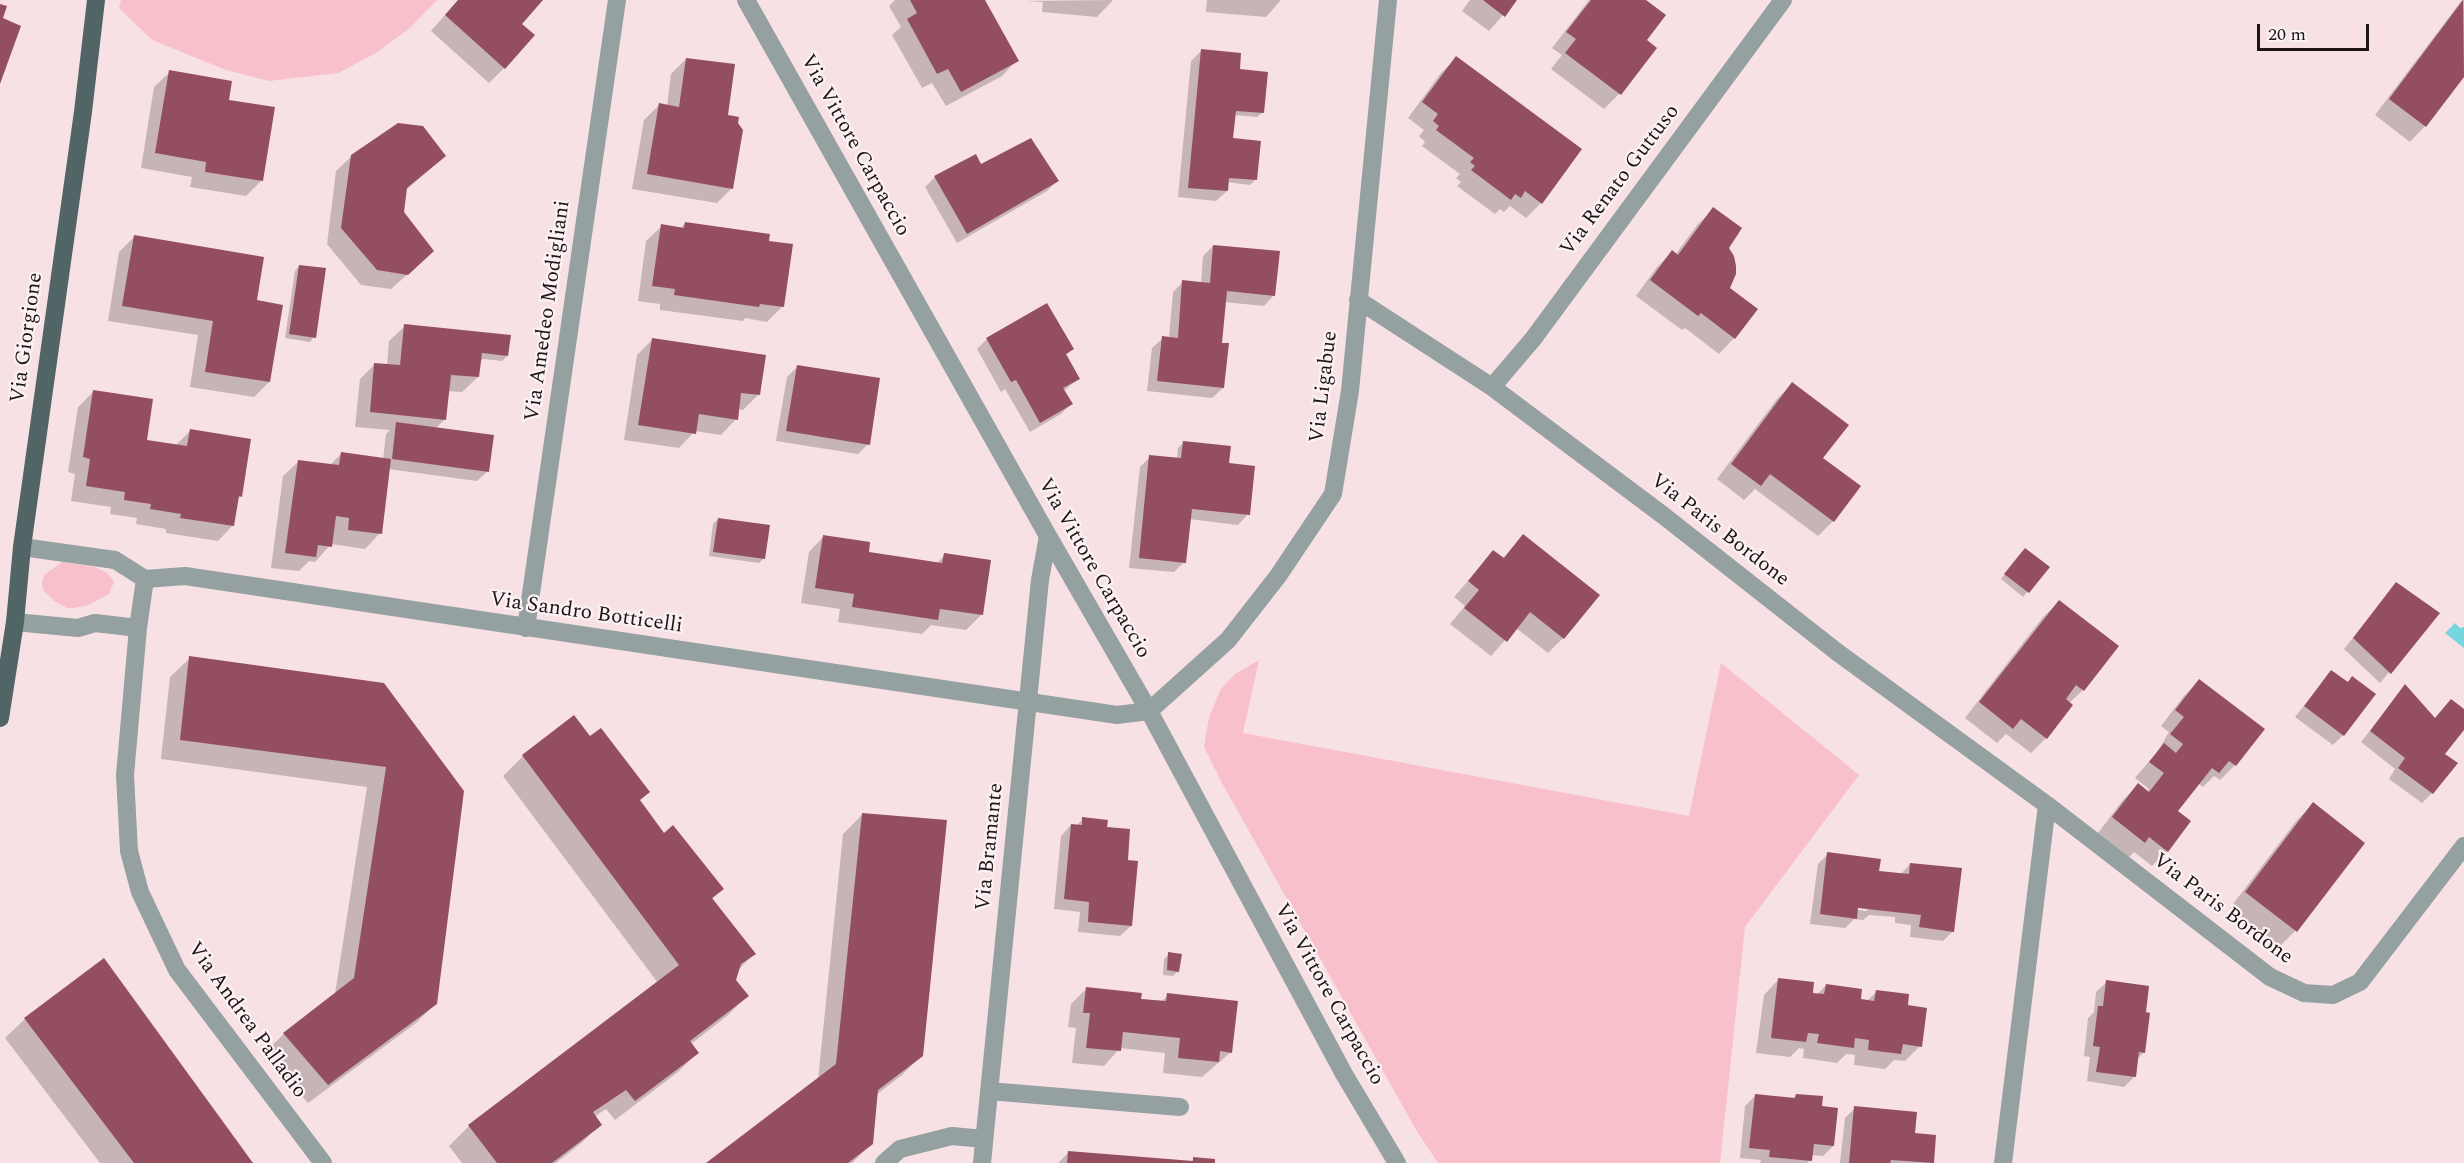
<!DOCTYPE html>
<style>
body{margin:0}
#map{position:relative;width:2464px;height:1163px;overflow:hidden;background:#f8e1e5;font-family:Spectral,serif}
canvas{display:block}
.scale{position:absolute;left:2257px;top:24px;width:112px;height:27px;box-sizing:border-box;border:3px solid #1d1516;border-top:0;padding-left:8px;font-size:18px;line-height:21px;white-space:nowrap;color:#1d1516;-webkit-text-stroke:4px #fcf2f4;paint-order:stroke}
</style>
<div id="map">
<canvas width="2464" height="1163"></canvas>
<div class="scale">20 m</div>
</div>
<script>
const ctx = document.querySelector('canvas').getContext('2d');
ctx.lineJoin = 'round';
function fillPath(path, color) { ctx.fillStyle = color; ctx.fill(path, 'evenodd'); }
const toPath = rows => new Path2D(rows.map(r => 'M' + r).join(''));
function trace(path, color, width, dash) { ctx.strokeStyle = color; ctx.lineWidth = width; ctx.lineCap = dash ? 'butt' : 'round'; ctx.setLineDash(dash || []); ctx.stroke(path); }
function drawText(font, color, halo, rows, align = 'center') {
  ctx.font = font + ' Spectral,serif'; ctx.lineWidth = 4.5; ctx.setLineDash([]); ctx.textBaseline = 'middle'; ctx.strokeStyle = halo; ctx.fillStyle = color; for (const [text, x, y, turn = 0] of rows) {
    ctx.save(); ctx.translate(x, y); ctx.rotate((+turn || 0) * Math.PI / 180); ctx.textAlign = isNaN(turn) ? turn : align; if (halo) ctx.strokeText(text, 0, 0); ctx.fillText(text, 0, 0); ctx.restore();
  }
}
fillPath(toPath([
 [121,0,437,0,410,28,376,53,338,73,269,81,226,70,152,40,119,8],
 [62,562,95,567,107,573,114,582,109,594,89,605,74,608,67,608,54,601,43,590,42,583,44,575],
 [1259,660,1243,733,1689,816,1721,663,1859,775,1745,927,1720,1163,1438,1163,1416,1130,1222,783,1204,747,1209,717,1221,689,1235,674]
]), '#f8c0cb');
fillPath(toPath([
 [2455,623,2460,628,2464,627,2464,648,2445,633]
]), '#75d7dd');
fillPath(toPath([
 [458,0,541,0,520,24,504,68,489,83,431,31],
 [895,0,984,0,1017,60,1002,76,946,106,932,83,922,88,892,35,901,27,889,6],
 [1113,0,1097,17,1042,12,1043,2,1025,1],
 [1207,0,1281,0,1266,17,1206,12],
 [1470,0,1516,0,1489,31,1462,11],
 [1589,0,1643,0,1645,41,1654,48,1619,94,1604,109,1551,69,1562,55,1552,48],
 [2462,0,2464,0,2464,75,2425,126,2410,142,2375,115],
 [1202,50,1238,74,1262,113,1257,117,1234,115,1231,143,1255,180,1250,185,1227,182,1227,191,1216,201,1178,197,1191,61],
 [1456,58,1541,203,1526,218,1510,206,1504,212,1500,209,1495,214,1457,186,1461,182,1456,178,1460,174,1422,146,1425,142,1419,136,1424,130,1408,118,1441,73],
 [686,59,726,116,732,188,717,203,632,189,644,120,659,105,667,106,671,74],
 [170,72,227,101,262,180,246,196,190,187,192,177,141,168,154,87],
 [352,156,444,156,405,191,402,213,417,266,391,289,361,285,327,244,336,171],
 [981,166,1057,181,1047,191,957,243,925,187,935,177],
 [1714,209,1727,248,1728,288,1756,309,1734,338,1719,354,1685,328,1682,330,1636,296,1657,267,1672,252,1675,255,1698,224],
 [685,223,768,242,783,306,767,322,745,318,743,321,660,310,660,304,638,301,646,241,662,226,680,229],
 [134,237,255,302,269,382,254,397,190,387,198,335,108,321,119,252],
 [1213,246,1274,295,1264,306,1224,302,1220,344,1223,388,1212,398,1147,391,1152,348,1163,338,1169,338,1173,292,1183,282,1201,284,1203,256],
 [299,266,314,337,310,342,285,338,295,271],
 [405,326,507,356,502,361,483,359,479,363,478,377,462,392,447,391,445,419,435,429,488,471,477,481,388,469,380,533,365,549,331,544,315,562,309,561,299,571,271,568,283,476,299,461,330,465,341,454,383,460,386,434,390,430,355,427,360,379,375,364,387,365,389,341],
 [653,339,758,395,743,410,738,409,736,419,721,435,695,431,679,448,624,440,637,355],
 [987,339,1072,349,1065,356,1079,378,1064,391,1071,404,1061,414,1030,432,1005,389,1001,392,977,349],
 [797,367,868,444,858,454,776,441,787,377],
 [1792,384,1821,458,1833,521,1818,536,1755,489,1744,500,1717,479,1777,399],
 [93,392,145,441,175,446,190,431,241,496,237,499,233,525,218,541,166,533,166,529,136,524,137,518,110,514,111,507,71,501,75,474,68,472,78,407],
 [1183,443,1228,463,1248,514,1238,525,1189,519,1184,562,1174,572,1129,568,1140,467,1150,457,1177,459,1178,448],
 [718,519,764,558,759,563,709,556,713,524],
 [824,536,867,553,936,564,945,555,981,615,966,630,931,625,922,634,838,622,840,609,801,603,809,552],
 [1523,536,1563,638,1548,653,1516,628,1491,656,1450,624,1465,606,1454,597,1493,552,1502,559],
 [2020,554,2047,567,2023,597,2001,579],
 [2396,584,2438,613,2380,683,2344,649],
 [2059,602,2083,690,2069,703,2046,738,2031,753,2006,734,1997,743,1965,718,2043,617],
 [190,658,383,684,436,1003,416,1023,308,1103,264,1053,284,1034,335,994,367,787,161,759,170,677],
 [2331,672,2343,735,2333,745,2295,717],
 [2199,681,2235,765,2220,780,2214,776,2203,787,2198,783,2176,812,2167,851,2152,866,2134,852,2129,857,2098,833,2123,800,2138,785,2147,792,2149,789,2135,778,2158,751,2169,732,2161,726,2184,696],
 [2405,686,2434,720,2464,711,2464,728,2443,754,2432,793,2422,803,2389,779,2395,769,2361,742],
 [523,756,638,801,664,835,722,889,711,900,754,954,738,970,734,981,747,996,727,1016,691,1044,697,1053,678,1072,615,1120,606,1109,594,1117,600,1125,580,1144,556,1163,462,1163,449,1146,469,1126,658,983,503,776],
 [2313,804,2295,931,2280,946,2230,908,2297,820],
 [863,814,922,1055,902,1075,876,1095,872,1143,852,1163,709,1163,818,1080,843,834],
 [1083,819,1106,829,1126,861,1131,926,1120,936,1078,932,1080,912,1054,909,1061,836,1071,825,1076,826],
 [1828,854,1878,873,1900,875,1910,864,1953,931,1943,941,1910,937,1911,925,1895,923,1895,917,1869,915,1863,920,1854,919,1845,928,1810,924,1818,864],
 [1851,906,1867,908,1867,911,1850,909],
 [1169,954,1178,971,1173,976,1163,975,1164,959],
 [1779,979,1811,994,1817,995,1826,985,1859,1000,1867,1001,1877,991,1906,1006,1920,1046,1905,1061,1894,1060,1885,1069,1854,1065,1855,1055,1846,1054,1837,1063,1803,1058,1804,1049,1799,1048,1790,1057,1756,1053,1764,995],
 [2107,982,2144,1052,2137,1059,2135,1076,2124,1087,2087,1081,2090,1057,2084,1056,2088,1018,2094,1012,2096,992],
 [1086,989,1161,1002,1168,995,1231,1052,1202,1077,1163,1073,1165,1053,1120,1048,1104,1066,1072,1063,1076,1028,1068,1027,1071,1004],
 [25,1019,252,1163,100,1163,5,1038],
 [1796,1095,1820,1107,1833,1146,1823,1156,1812,1155,1808,1163,1760,1163,1761,1160,1740,1158,1745,1106,1755,1096,1792,1100],
 [1855,1108,1914,1134,1935,1136,1932,1163,1840,1163,1845,1118],
 [1068,1153,1190,1162,1194,1159,1213,1163,1058,1163]
]), '#0003');
fillPath(toPath([
 [458,0,543,0,522,24,535,35,505,69,445,15],
 [910,0,985,0,1019,61,961,92,948,69,937,74,907,19,917,13],
 [1483,0,1517,0,1505,17],
 [1591,0,1646,0,1666,15,1647,40,1657,48,1621,95,1565,53,1576,39,1566,32],
 [2463,0,2464,77,2426,127,2389,99],
 [0,4,7,6,3,18,21,26,0,84],
 [1201,49,1241,53,1240,69,1268,72,1264,113,1236,111,1233,138,1261,141,1257,180,1229,178,1228,191,1188,188],
 [1456,56,1582,149,1542,204,1525,191,1521,198,1515,194,1511,200,1471,170,1475,166,1470,162,1474,158,1436,130,1439,126,1433,121,1438,114,1422,102],
 [686,58,735,64,728,115,739,117,738,123,743,130,733,189,647,174,659,103,679,107],
 [169,70,232,81,229,100,275,107,263,181,205,172,206,162,155,153],
 [398,123,423,126,446,156,407,188,404,212,434,251,408,275,377,270,341,228,351,155],
 [1031,138,1059,181,967,234,934,176,976,154,981,164],
 [1713,207,1742,228,1729,248,1734,256,1736,266,1736,274,1730,288,1758,309,1735,339,1701,313,1698,316,1650,280,1672,250,1678,255],
 [685,222,770,234,769,241,793,244,784,307,760,304,759,307,674,295,675,289,652,286,661,224,684,228],
 [134,235,264,257,257,300,283,305,270,382,205,372,213,321,122,306],
 [1213,245,1280,251,1275,296,1227,291,1222,343,1229,343,1224,388,1157,381,1162,336,1178,338,1182,280,1210,283],
 [299,265,326,268,316,338,289,334],
 [1047,303,1074,349,1066,354,1080,379,1063,388,1073,404,1040,423,1016,380,1011,382,986,338],
 [404,324,511,335,508,356,482,353,479,377,451,375,446,420,370,412,374,363,400,365],
 [652,338,766,355,760,395,741,393,738,420,699,414,696,434,638,425],
 [797,365,880,378,870,445,786,431],
 [1792,382,1849,425,1823,458,1861,486,1834,522,1770,474,1761,486,1731,464],
 [93,390,153,399,147,440,187,446,190,429,251,439,242,497,239,496,234,526,180,518,181,514,150,509,151,504,124,500,125,492,86,486,90,459,83,457],
 [396,422,494,435,489,472,392,459],
 [1183,441,1231,446,1229,463,1255,466,1250,515,1192,509,1186,563,1139,558,1149,455,1181,458],
 [341,452,391,459,382,534,348,530,349,518,336,516,332,547,318,545,316,557,285,553,298,460,339,465],
 [718,518,770,525,765,559,713,552],
 [1523,534,1600,595,1564,639,1530,612,1507,642,1464,608,1479,590,1468,581,1493,550,1504,558],
 [823,535,870,542,869,552,942,563,944,553,991,560,983,615,940,609,938,620,852,607,854,594,815,588],
 [2025,548,2050,567,2029,593,2004,574],
 [2396,582,2440,613,2391,674,2353,638],
 [2059,600,2119,646,2084,691,2076,685,2066,699,2073,705,2047,739,2021,719,2013,729,1979,702],
 [189,656,384,683,464,791,437,1004,328,1085,283,1033,354,978,386,767,180,740],
 [2331,670,2348,682,2352,676,2376,694,2344,736,2304,706],
 [2199,679,2265,729,2236,766,2229,761,2219,773,2212,768,2178,811,2191,821,2168,852,2149,837,2145,843,2112,817,2138,783,2149,792,2164,773,2149,762,2164,743,2176,753,2183,744,2170,734,2184,717,2175,710],
 [2405,684,2435,718,2451,699,2464,709,2464,730,2445,754,2458,763,2433,794,2398,768,2405,758,2370,731],
 [574,715,590,736,601,728,650,792,640,800,664,833,673,825,724,889,712,898,756,954,741,964,736,980,749,996,690,1041,699,1053,635,1101,626,1090,593,1112,602,1125,552,1163,497,1163,468,1125,679,965,522,755],
 [2313,802,2365,843,2297,932,2245,892],
 [862,813,947,820,923,1056,878,1090,873,1144,848,1163,706,1163,836,1064],
 [1082,817,1108,820,1107,827,1130,829,1128,860,1138,861,1132,926,1088,922,1089,902,1064,899,1071,824,1082,825],
 [1827,852,1881,859,1879,871,1909,874,1910,863,1962,868,1954,932,1919,927,1921,915,1858,908,1857,919,1820,914],
 [1168,952,1182,954,1179,972,1167,970],
 [104,958,253,1163,134,1163,24,1018],
 [1778,978,1814,982,1813,993,1824,994,1826,984,1862,989,1861,999,1874,1001,1876,990,1909,994,1908,1005,1927,1008,1922,1047,1903,1044,1901,1054,1868,1050,1869,1040,1855,1038,1854,1048,1817,1043,1819,1034,1808,1033,1806,1042,1771,1038],
 [2106,980,2149,986,2146,1012,2150,1013,2145,1053,2139,1052,2136,1077,2096,1072,2100,1047,2093,1046,2098,1006,2103,1006],
 [1086,987,1142,993,1141,999,1166,1001,1167,993,1238,1001,1232,1053,1220,1051,1219,1062,1178,1058,1180,1038,1123,1032,1121,1051,1086,1048,1090,1013,1083,1013],
 [1755,1094,1795,1098,1796,1094,1823,1096,1822,1106,1838,1108,1834,1146,1814,1144,1812,1161,1769,1157,1770,1150,1749,1148],
 [1854,1106,1917,1112,1915,1133,1936,1135,1934,1163,1891,1160,1890,1163,1849,1163],
 [1068,1151,1193,1161,1193,1157,1215,1159,1215,1163,1067,1163]
]), '#934f5f');
trace(toPath([
 [746,0,1048,536,1149,711,1344,1074,1397,1163],
 [1358,300,1492,387,1664,516,1837,652,2047,805,2270,977,2304,993,2333,995,2360,982,2464,846],
 [1492,387,1533,339,1783,0],
 [22,547,115,560,145,579,185,576,1117,715,1149,711,1228,640,1278,576,1333,494,1350,391,1388,0],
 [145,579,138,628,125,775,129,851,140,892,177,970,323,1163],
 [15,622,78,628,95,623,138,628],
 [526,628,617,0],
 [989,1091,1180,1107],
 [884,1163,900,1149,952,1136,984,1139],
 [982,1163,1040,580,1048,536],
 [2003,1163,2047,805]
]), '#95a0a0', 18);
trace(toPath([
 [0,718,15,622,22,547,83,112,96,0]
]), '#526566', 18);
drawText('21px', '#1d1516', '#fcf2f4', [
 ["Via Vittore Carpaccio",854,146,61],
 ["Via Renato Guttuso",1621,181,-53],
 ["Via Amedeo Modigliani",549,311,-82],
 ["Via Giorgione",28,338,-82],
 ["Via Ligabue",1325,387,-83],
 ["Via Paris Bordone",1719,531,38],
 ["Via Vittore Carpaccio",1093,569,60],
 ["Via Sandro Botticelli",586,614,8],
 ["Via Bramante",991,847,-84],
 ["Via Paris Bordone",2222,910,37],
 ["Via Vittore Carpaccio",1328,995,61],
 ["Via Andrea Palladio",246,1021,54]
]);
</script>
